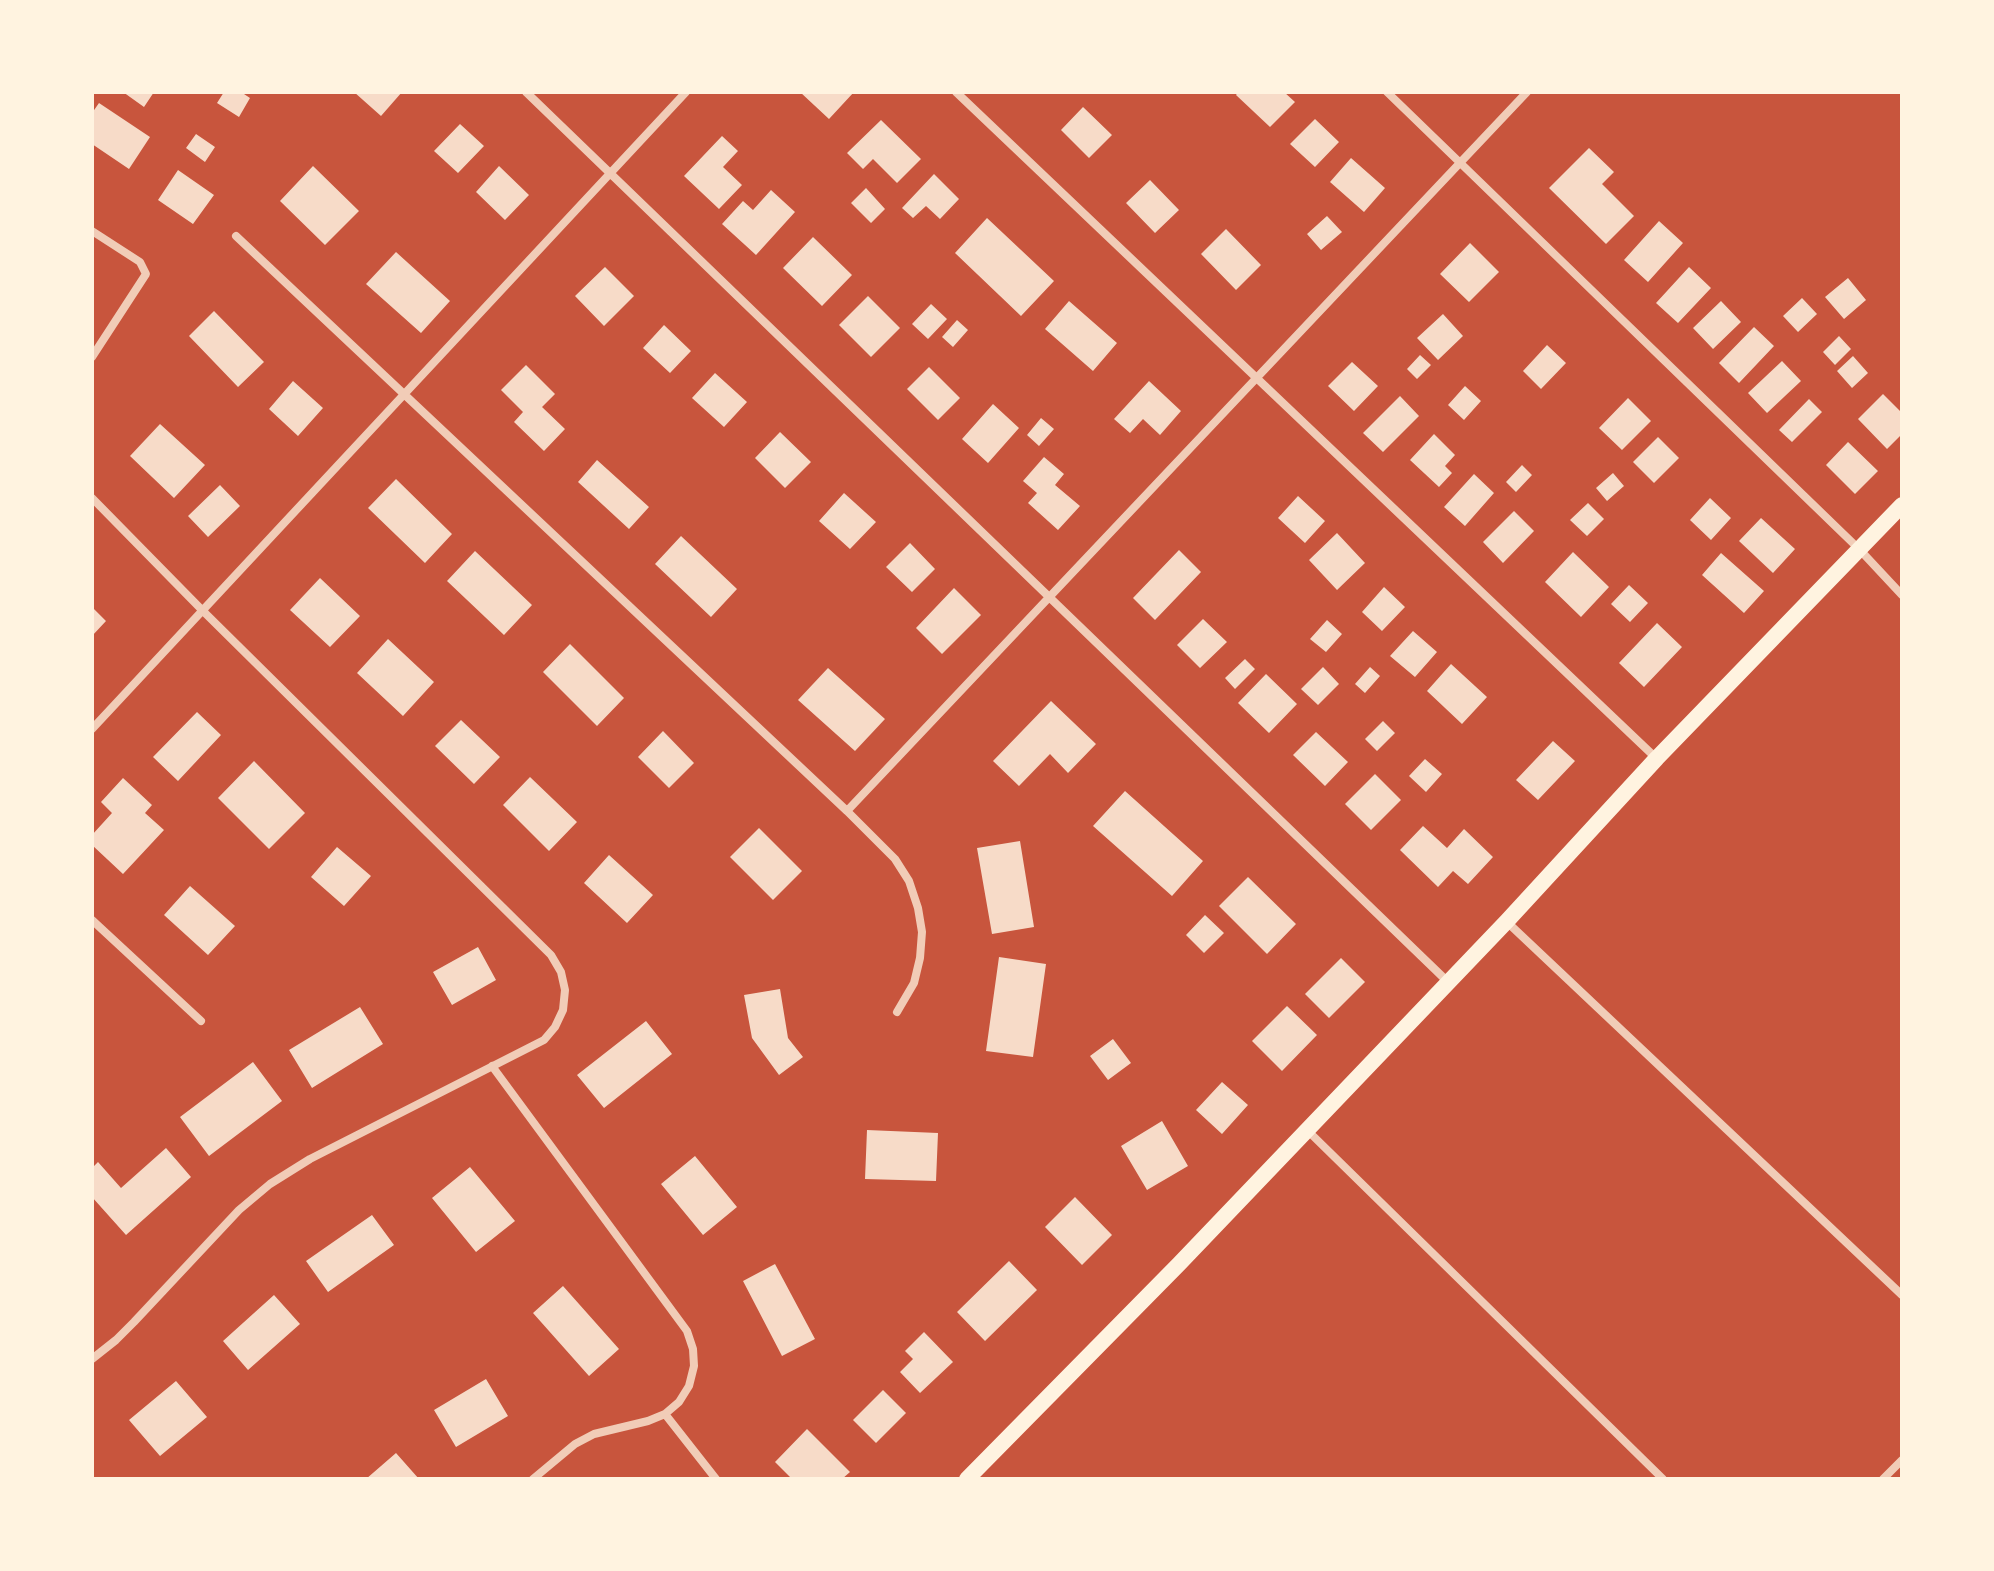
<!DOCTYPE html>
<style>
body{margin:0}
#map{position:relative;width:1994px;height:1571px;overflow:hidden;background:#c8553d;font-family:Roboto,sans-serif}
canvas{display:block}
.frame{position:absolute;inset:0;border:94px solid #fff3e0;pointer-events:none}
</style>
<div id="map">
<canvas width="1994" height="1571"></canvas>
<div class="frame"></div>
</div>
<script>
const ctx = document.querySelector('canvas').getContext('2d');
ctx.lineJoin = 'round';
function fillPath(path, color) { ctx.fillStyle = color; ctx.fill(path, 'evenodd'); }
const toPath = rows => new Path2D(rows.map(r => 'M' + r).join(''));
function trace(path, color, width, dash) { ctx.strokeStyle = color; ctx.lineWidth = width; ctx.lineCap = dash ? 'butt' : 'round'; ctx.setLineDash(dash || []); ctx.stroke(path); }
fillPath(toPath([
 [123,92,154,92,144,107],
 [224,92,241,92,250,98,239,117,217,103],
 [354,92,402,92,381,116],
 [800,92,854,92,829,119],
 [1238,92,1284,92,1295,102,1270,127,1236,95],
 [99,103,150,137,129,169,92,144,92,113],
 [1083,107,1112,135,1089,158,1061,130],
 [1315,119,1339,142,1315,167,1290,144],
 [881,120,921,159,897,183,873,159,863,169,847,153],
 [460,124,484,146,458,173,434,151],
 [196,134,215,147,205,162,186,148],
 [722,136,738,151,723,167,742,185,719,209,684,176],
 [1589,148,1614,172,1602,184,1634,216,1606,244,1549,188],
 [1351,158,1385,188,1364,212,1330,182],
 [313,166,359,211,325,245,280,201],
 [499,166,529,195,505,220,476,192],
 [178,170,214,195,193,224,158,200],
 [934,174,959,199,940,219,926,206,913,218,902,208],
 [1150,180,1179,210,1155,233,1126,203],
 [866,188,885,209,871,223,851,203],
 [771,190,795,212,756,255,722,224,743,201,753,210],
 [1327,216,1342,232,1321,250,1307,234],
 [987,218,1054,281,1021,316,955,253],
 [1659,221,1683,243,1648,282,1624,260],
 [1226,229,1261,265,1236,290,1201,254],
 [813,237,852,275,822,306,783,268],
 [1470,243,1499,272,1469,302,1440,274],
 [396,252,450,301,421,333,366,284],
 [605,267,634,296,604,326,575,296],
 [1689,267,1711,288,1678,323,1656,303],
 [1848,278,1866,300,1844,319,1825,297],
 [868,296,900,328,871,357,839,325],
 [1802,298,1817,314,1798,332,1783,316],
 [1069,301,1117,343,1093,371,1045,329],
 [1721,301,1741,322,1713,349,1693,328],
 [931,304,947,319,928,339,912,324],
 [214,311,264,362,238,387,189,336],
 [1443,314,1463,336,1438,360,1417,338],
 [957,320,968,330,953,347,942,337],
 [664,325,691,351,670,373,643,348],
 [1754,327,1774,346,1739,383,1719,363],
 [1839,336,1851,349,1835,365,1823,352],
 [1547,345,1566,363,1541,389,1523,371],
 [1420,355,1431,365,1417,379,1407,369],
 [1853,356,1868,373,1852,388,1837,371],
 [1782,361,1801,381,1767,413,1748,393],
 [1352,362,1378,386,1354,411,1328,386],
 [526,365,555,394,542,407,565,429,544,451,514,422,523,412,501,390],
 [929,367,960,398,938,420,907,389],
 [715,373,747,402,724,427,692,398],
 [293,381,323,408,298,436,269,409],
 [1149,381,1181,411,1160,435,1143,419,1130,433,1114,419],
 [1465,386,1481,401,1464,420,1448,405],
 [1883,394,1902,413,1902,434,1887,449,1858,419],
 [1400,396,1419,416,1383,452,1363,433],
 [1628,398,1651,421,1622,450,1599,428],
 [1809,399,1822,412,1792,442,1779,430],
 [993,404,1019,428,988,463,962,439],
 [1041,418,1054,429,1039,446,1027,435],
 [160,424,205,465,174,498,130,456],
 [780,432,811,462,785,488,755,458],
 [1434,434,1455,455,1445,466,1452,473,1439,487,1410,460],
 [1658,437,1679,458,1654,483,1633,462],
 [1848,442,1878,471,1855,494,1826,465],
 [1044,457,1064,474,1055,485,1080,506,1058,530,1028,503,1037,493,1023,481],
 [597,460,649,507,629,529,578,482],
 [1522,465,1532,475,1516,492,1506,482],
 [1613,473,1624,486,1607,501,1596,488],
 [1474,474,1494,493,1465,526,1444,507],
 [396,479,452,534,425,563,368,508],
 [220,485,240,506,208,537,188,516],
 [844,493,876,522,850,549,819,521],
 [1298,496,1325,521,1305,543,1278,518],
 [1710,498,1731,518,1711,540,1690,520],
 [1588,503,1604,519,1587,536,1570,520],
 [1514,511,1534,531,1503,563,1483,542],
 [1761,518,1795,549,1773,573,1739,541],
 [1337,533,1365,563,1337,590,1309,560],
 [681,536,737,589,711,617,655,564],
 [910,543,935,569,912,592,886,567],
 [1179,550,1201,572,1155,620,1133,598],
 [475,551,532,605,504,635,447,581],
 [1573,552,1609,587,1581,617,1545,582],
 [1721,553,1764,591,1744,613,1702,575],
 [320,578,360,616,330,647,290,610],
 [1629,585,1648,603,1630,622,1611,604],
 [1384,587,1405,607,1382,631,1362,612],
 [954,588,981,615,942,654,916,628],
 [92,607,106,621,92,636],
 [1203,619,1227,642,1200,668,1177,645],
 [1327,620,1342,634,1326,652,1310,639],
 [1657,623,1682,647,1644,687,1619,663],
 [1413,631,1437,652,1415,677,1390,656],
 [388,639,434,682,403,716,357,673],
 [570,644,624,698,597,726,543,672],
 [1245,659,1255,669,1235,689,1225,678],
 [1451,664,1487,697,1462,724,1427,691],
 [1323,667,1339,684,1318,705,1301,689],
 [1370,667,1380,676,1365,693,1355,684],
 [828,668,885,719,855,751,798,700],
 [1266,674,1297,704,1269,733,1238,703],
 [1051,701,1096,744,1068,773,1050,754,1019,786,993,761],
 [197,712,221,735,178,781,153,757],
 [461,720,500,757,474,784,435,746],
 [1383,721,1395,733,1377,751,1365,739],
 [663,731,694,763,669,788,638,757],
 [1316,732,1348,762,1325,786,1293,755],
 [1553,741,1575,761,1538,800,1516,780],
 [1425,759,1442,774,1426,792,1409,776],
 [254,761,305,813,269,849,218,798],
 [1375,774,1401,800,1371,830,1345,804],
 [530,777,577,822,549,851,503,805],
 [123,778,152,805,145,813,164,830,123,874,92,845,92,835,112,813,101,802],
 [1125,791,1203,861,1172,896,1093,826],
 [1423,826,1447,848,1464,829,1493,857,1468,884,1453,871,1438,887,1400,850],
 [759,828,802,871,773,900,730,857],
 [1020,841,1034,927,992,934,977,848],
 [337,847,371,876,344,906,311,877],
 [609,855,653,895,627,923,584,883],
 [1248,877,1296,924,1267,954,1219,906],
 [190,886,235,926,208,955,164,915],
 [1205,915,1224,933,1204,953,1186,935],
 [478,947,496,980,452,1005,433,972],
 [999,957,1046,964,1033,1057,986,1051],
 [1341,958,1365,982,1329,1018,1305,994],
 [780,989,788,1038,803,1057,779,1075,752,1038,744,995],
 [1287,1006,1317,1035,1282,1071,1252,1041],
 [360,1007,383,1044,312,1088,289,1050],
 [646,1021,672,1054,604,1108,577,1075],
 [1113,1039,1131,1063,1108,1080,1090,1056],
 [253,1062,282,1101,209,1156,180,1117],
 [1222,1082,1248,1105,1222,1134,1196,1110],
 [1162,1121,1188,1166,1147,1190,1121,1146],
 [867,1130,938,1133,936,1181,865,1179],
 [166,1148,191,1177,126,1235,92,1197,92,1168,98,1162,121,1188],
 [695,1156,737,1207,703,1235,661,1184],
 [470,1167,515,1221,476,1252,432,1198],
 [1075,1197,1112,1235,1082,1265,1045,1227],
 [372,1215,394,1245,328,1292,306,1261],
 [1009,1261,1037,1290,985,1341,957,1312],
 [775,1264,815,1339,782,1356,743,1281],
 [563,1286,619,1349,589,1376,533,1313],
 [274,1295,300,1324,248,1370,223,1341],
 [924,1332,953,1362,920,1393,900,1372,913,1359,905,1351],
 [486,1379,508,1416,456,1447,434,1410],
 [176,1381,207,1417,160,1456,129,1420],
 [883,1390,906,1413,876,1443,853,1420],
 [807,1429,850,1472,842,1479,792,1479,775,1462],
 [396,1453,419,1479,366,1479]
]), '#f7dbc8');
trace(toPath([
 [526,92,1448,982],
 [956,92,1656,758],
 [1387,92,1860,550,1902,595],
 [92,231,140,262,146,274,92,357],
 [236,236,847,811,895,859,909,881,918,908,922,932,920,958,914,983,897,1012],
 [92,498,203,611,551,955,561,972,565,990,563,1010,555,1027,544,1040,310,1159,270,1184,239,1210,134,1322,116,1340,92,1359],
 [92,729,686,92],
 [847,811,1527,92],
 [92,920,201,1021],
 [1507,922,1902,1295],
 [492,1066,687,1331,693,1349,694,1366,689,1386,679,1402,665,1414,648,1421,594,1434,575,1444,533,1479],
 [1307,1130,1663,1479],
 [665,1414,716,1479],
 [1883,1479,1902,1460]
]), '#f1ccb7', 8);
trace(toPath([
 [967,1479,1179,1264,1507,921,1657,758,1902,505]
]), '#fff3e0', 16);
</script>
